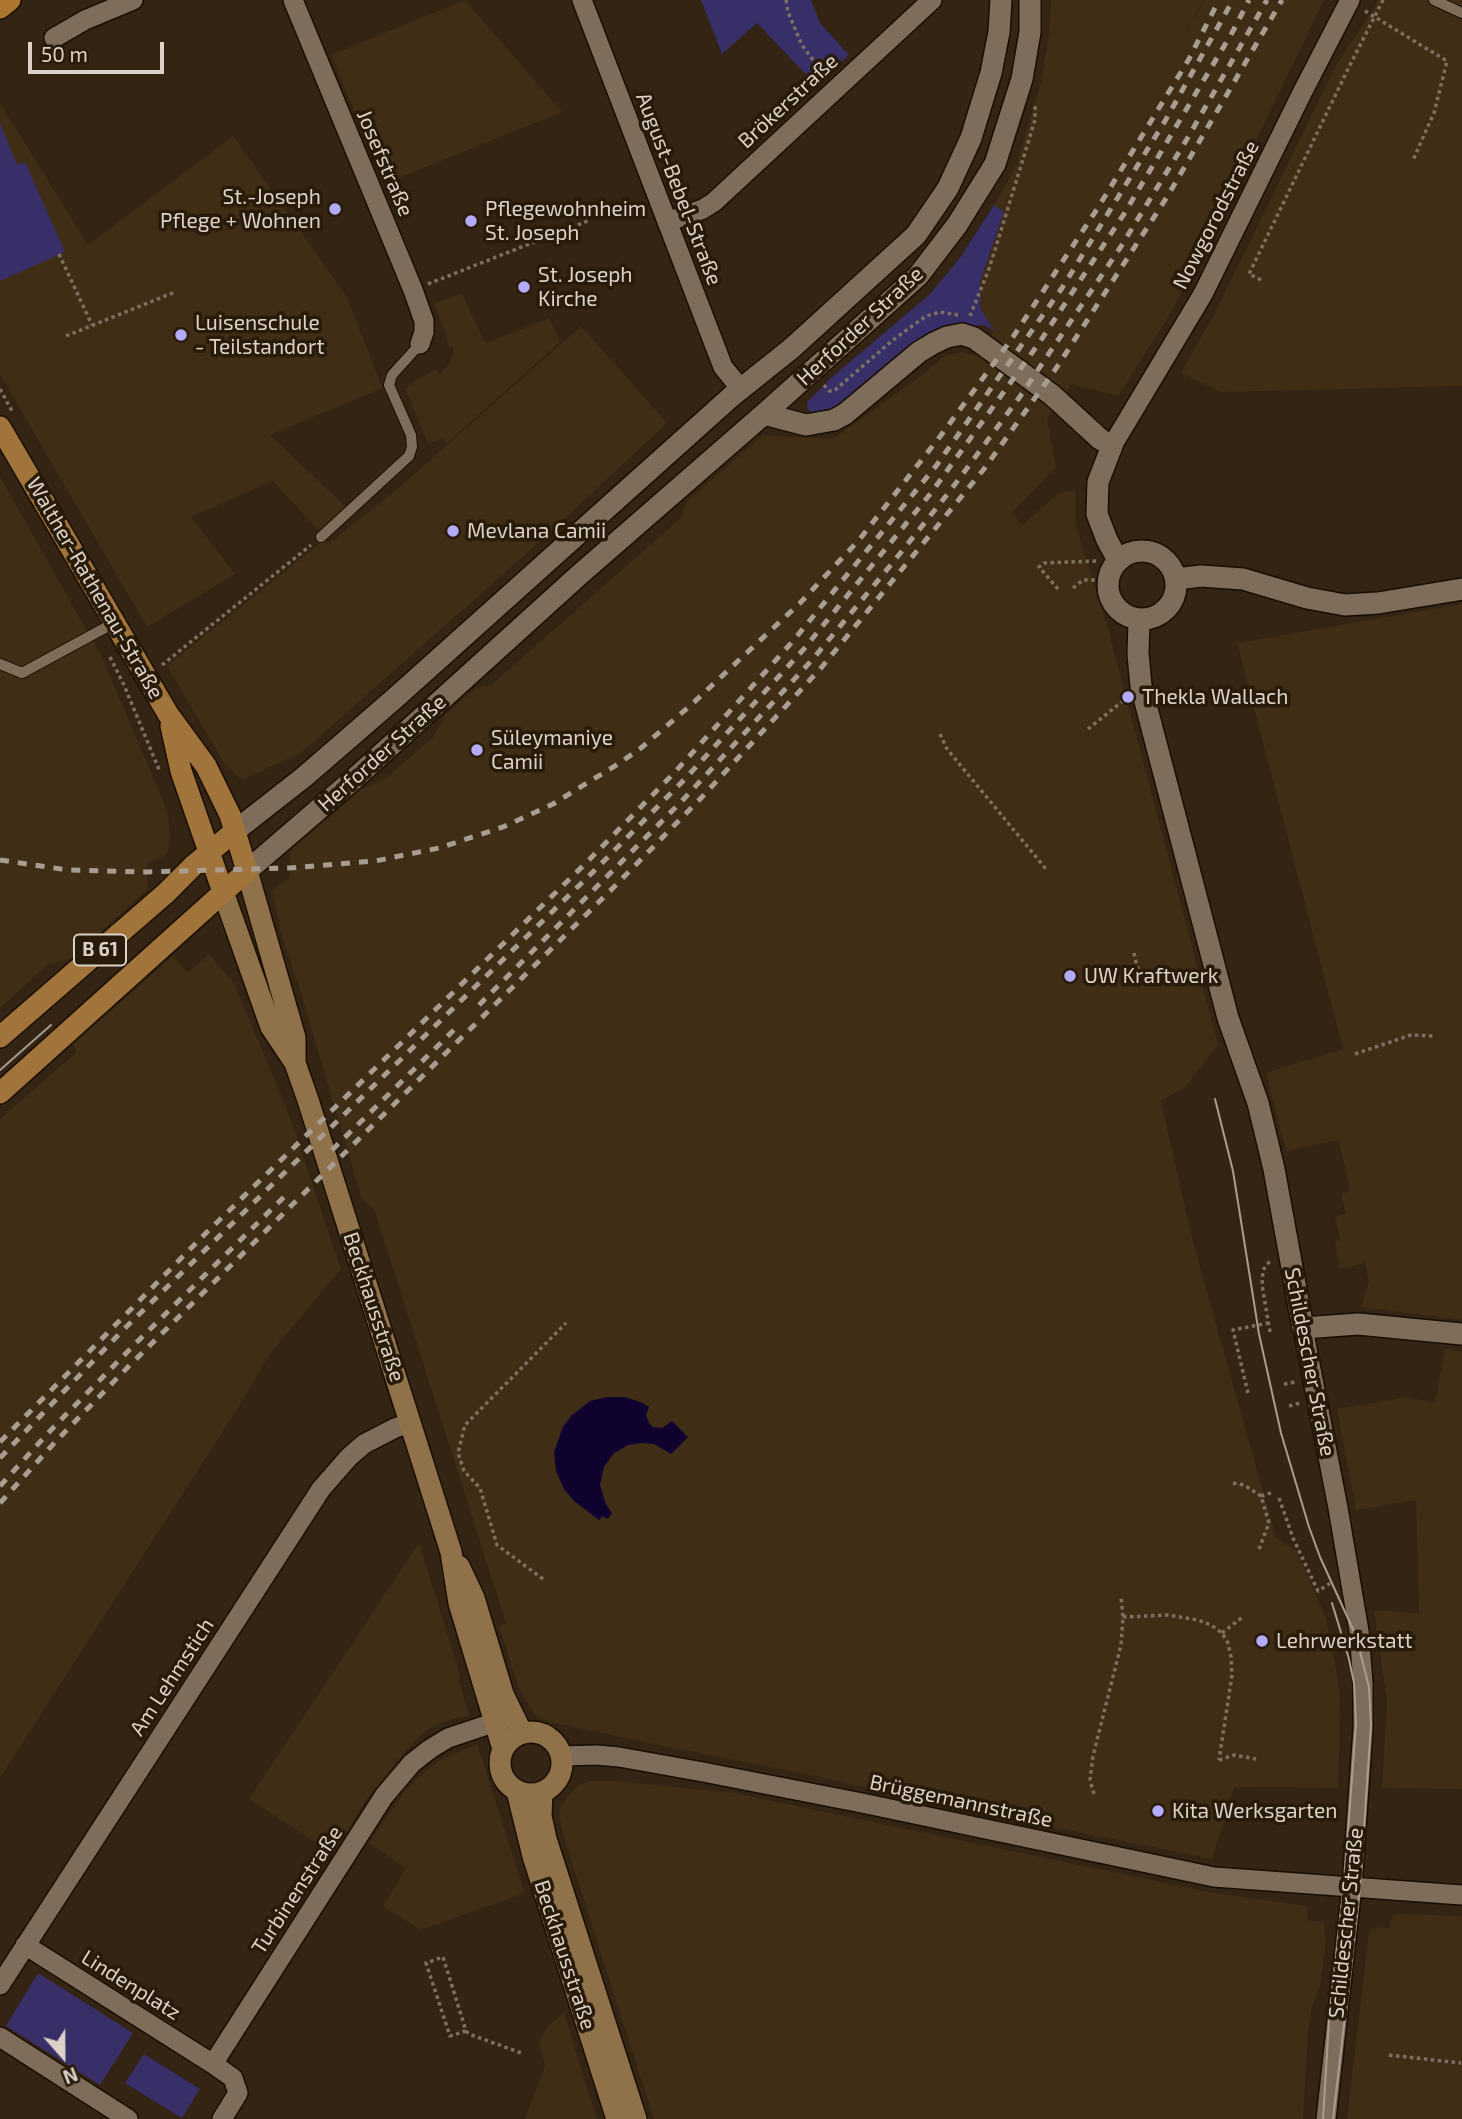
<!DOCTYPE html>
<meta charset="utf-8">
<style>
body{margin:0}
#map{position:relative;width:1462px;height:2119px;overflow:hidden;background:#332413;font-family:"Exo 2",sans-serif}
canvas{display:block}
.north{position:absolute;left:28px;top:2021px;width:70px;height:70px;-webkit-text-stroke:5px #291b0a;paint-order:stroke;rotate:159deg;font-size:19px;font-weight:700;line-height:28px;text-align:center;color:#dcd2c8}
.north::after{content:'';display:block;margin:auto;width:24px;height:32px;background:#dcd2c8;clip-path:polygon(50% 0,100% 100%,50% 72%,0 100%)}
.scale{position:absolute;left:28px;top:42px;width:136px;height:32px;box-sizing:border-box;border:4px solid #dcd2c8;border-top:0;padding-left:9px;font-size:21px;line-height:24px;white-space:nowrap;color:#dcd2c8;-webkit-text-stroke:5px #291b0a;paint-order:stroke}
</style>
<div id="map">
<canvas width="1462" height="2119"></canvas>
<div class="north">N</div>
<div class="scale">50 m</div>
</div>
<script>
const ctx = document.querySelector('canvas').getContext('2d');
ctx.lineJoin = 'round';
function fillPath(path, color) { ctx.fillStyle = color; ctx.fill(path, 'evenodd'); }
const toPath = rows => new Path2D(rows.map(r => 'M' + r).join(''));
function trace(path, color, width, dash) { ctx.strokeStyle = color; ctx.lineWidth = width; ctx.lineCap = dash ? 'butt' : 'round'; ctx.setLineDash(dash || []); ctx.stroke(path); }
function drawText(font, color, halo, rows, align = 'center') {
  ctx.font = font + ' "Exo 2",sans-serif'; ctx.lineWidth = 7; ctx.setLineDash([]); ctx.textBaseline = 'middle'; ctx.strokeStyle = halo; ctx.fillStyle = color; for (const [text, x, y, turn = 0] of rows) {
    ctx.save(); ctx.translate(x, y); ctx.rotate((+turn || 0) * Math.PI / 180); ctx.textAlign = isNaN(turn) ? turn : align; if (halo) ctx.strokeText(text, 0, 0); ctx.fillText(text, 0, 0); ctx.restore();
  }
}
fillPath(toPath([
 [465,0,562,112,384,184,331,55],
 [1051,0,1203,0,1177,48,1204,0,1324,0,1192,273,1167,319,1118,396,1072,384,1047,418,1056,467,1012,513,1022,525,1058,494,1075,489,1076,526,1107,625,1218,1045,1185,1087,1161,1101,1192,1238,1276,1538,1297,1552,1325,1616,1332,1647,1339,1688,1340,1715,1338,1788,1234,1787,1212,1859,918,1800,820,1777,664,1746,550,1722,534,1714,518,1686,499,1626,506,1623,374,1209,362,1199,299,987,281,934,272,890,290,878,290,851,361,790,388,777,433,737,445,715,476,688,491,685,682,517,686,502,763,435,833,439,922,375,946,355,963,352,974,356,994,331,980,307,980,282,1004,212,994,205,1016,166,1041,83,1049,33],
 [1379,0,1462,0,1462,386,1221,392,1181,373,1217,309,1335,67],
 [0,103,88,245,233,136,347,297,382,388,270,435,346,507,320,532,273,481,191,517,235,574,147,627,0,374],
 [462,293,485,343,550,318,560,342,446,444,444,438,428,443,405,389,414,381,435,370,440,374,449,364,453,355,453,347,448,346,447,337,434,304],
 [581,326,667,423,545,537,301,753,242,780,226,766,167,666,324,540,328,544,394,492],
 [0,477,103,659,168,813,170,836,168,852,164,857,147,863,147,890,70,959,48,964,0,1008],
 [1462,604,1462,1320,1361,1307,1369,1281,1365,1263,1340,1269,1335,1241,1340,1240,1335,1217,1346,1214,1341,1194,1350,1191,1339,1140,1286,1151,1266,1073,1343,1049,1237,643],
 [209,954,234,983,271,1071,290,1117,341,1269,270,1354,239,1406,0,1778,0,1119,77,1052,73,1044,173,956,188,973],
 [1445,1349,1462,1352,1462,1789,1382,1788,1387,1701,1374,1610,1419,1613,1416,1500,1356,1510,1337,1409,1407,1397,1435,1403],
 [419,1543,459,1671,459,1681,469,1715,443,1722,428,1729,405,1751,366,1800,334,1854,249,1799],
 [477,1744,525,1893,421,1930,383,1906,406,1868,369,1843,405,1791,417,1778,440,1760],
 [589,1781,615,1781,734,1793,1214,1893,1308,1906,1307,1920,1324,1922,1326,1942,1320,1986,1312,2007,1308,2033,1303,2119,654,2119,563,1835,559,1815,561,1806,568,1796,579,1785],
 [1395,1914,1462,1916,1462,2119,1347,2119,1369,1932,1378,1927,1390,1928,1390,1921],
 [564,2013,597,2119,525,2119,545,2066,539,2042,549,2025]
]), '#402d16');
fillPath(toPath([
 [701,0,811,0,820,23,849,55,816,85,757,23,722,54],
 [0,123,17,165,25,162,65,252,0,281],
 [994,205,1004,212,980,282,980,307,994,331,984,325,968,327,843,405,821,413,811,412,807,408,808,401,832,377,929,295,960,258],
 [38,1973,133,2033,100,2085,6,2026],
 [144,2054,200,2089,182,2118,125,2083]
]), '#382e68');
fillPath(toPath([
 [607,1397,625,1397,643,1403,649,1407,646,1415,649,1423,653,1427,662,1428,672,1421,688,1437,671,1454,654,1444,641,1443,628,1445,613,1454,604,1467,600,1485,605,1502,612,1514,607,1519,603,1516,599,1520,574,1501,564,1489,556,1471,554,1452,563,1427,572,1415,590,1401]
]), '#0f022f');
const service = toPath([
 [1434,0,1462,13],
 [321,537,409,456,412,447,411,435,389,385,392,375,420,344],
 [0,664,22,673,114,623]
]);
const minor = toPath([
 [293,0,413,290,424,321,424,332,420,344],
 [582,0,723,367,741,389],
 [54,38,85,20,133,0],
 [667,222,703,209,714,202,932,0],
 [1112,446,1203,294,1303,91,1350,0],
 [1303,1328,1338,1508,1359,1631,1363,1683,1363,1729,1352,1886,1326,2119],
 [562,1756,597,1755,619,1757,703,1772,862,1803,1214,1877,1462,1895],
 [25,1945,213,2064],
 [0,1985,321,1489,349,1457,364,1444,395,1428,410,1423],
 [0,2037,128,2119],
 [222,2119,238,2093,233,2078,213,2064,384,1796,412,1763,430,1749,448,1738,496,1722]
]);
const tertiary = toPath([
 [764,414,806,425,834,420,845,414,919,352,934,343,947,337,962,334,974,338,1052,395,1100,439,1112,446,1098,482,1097,514,1107,540,1118,560],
 '1108 585a34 34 0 1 1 68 0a34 34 0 1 1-68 0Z',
 [1176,579,1201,576,1243,579,1307,598,1345,605,1378,603,1462,589],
 [1139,620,1138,654,1141,686,1228,1018,1258,1103,1274,1169,1303,1328,1358,1324,1462,1334],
 [235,831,304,777,394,699,588,525,732,396,792,348,916,235,948,188,971,138,991,73,999,32,1001,0],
 [247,871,355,778,578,576,764,414,918,276,957,225,995,164,1022,79,1030,32,1030,0]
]);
const secondary = toPath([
 [247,871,295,1038,295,1063],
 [223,892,271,1027,295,1063,308,1100,451,1552,459,1603,503,1749],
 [459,1566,474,1598,503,1694,522,1733],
 '500 1763a31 31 0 1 1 62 0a31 31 0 1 1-62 0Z',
 [517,1791,533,1856,617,2119],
 [542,1793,541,1816,546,1839,636,2119]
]);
const primary = toPath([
 [0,427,168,714,206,766,230,815,247,871,0,1093],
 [171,726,181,771,223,892],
 [0,1037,166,893,194,865,235,831]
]);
const trunk = toPath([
 [0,8,10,0]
]);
trace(service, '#1a0d01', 12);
trace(minor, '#1a0d01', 22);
trace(tertiary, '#1a0d01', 24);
trace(secondary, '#1a0d01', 24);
trace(primary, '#1a0d01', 24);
trace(trunk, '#1a0d01', 24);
trace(toPath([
 [786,0,788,12,802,45,824,75],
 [1365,11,1447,61,1434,113,1413,160],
 [59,254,92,325],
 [1261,280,1249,274,1348,69,1383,0],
 [428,284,590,220],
 [970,316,989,269,1004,221,1035,120,1035,106],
 [66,336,175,292],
 [824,385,829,391,834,391,893,340,926,316,940,312,958,315],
 [0,389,12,411],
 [1073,588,1083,580,1108,580],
 [1058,589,1039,567,1044,563,1097,561],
 [110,657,124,685,160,772],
 [162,665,311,545],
 [1088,729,1124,700],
 [940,734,947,749,1046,869],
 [1134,953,1137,967,1149,984],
 [1355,1054,1411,1035,1433,1036],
 [1270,1332,1262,1285,1263,1270,1270,1261],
 [1284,1384,1296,1382],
 [1248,1393,1233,1330,1268,1323],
 [1289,1406,1300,1403],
 [1233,1483,1244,1485,1261,1496,1269,1523,1259,1549],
 [1261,1496,1274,1492],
 [1279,1498,1293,1538,1318,1591,1332,1582],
 [543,1579,497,1545,480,1488,464,1471,458,1453,465,1425,566,1323],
 [1123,1617,1168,1615,1198,1620,1211,1625,1222,1633,1228,1643,1231,1657,1232,1675,1219,1760],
 [1222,1633,1244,1616],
 [1219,1760,1234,1755,1256,1759],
 [1094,1794,1090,1780,1093,1756,1121,1645,1123,1617,1121,1596],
 [466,2031,450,2036,426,1963,443,1957,466,2031,469,2034,524,2054],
 [1389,2055,1461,2063]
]), '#7d7062', 3.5, [3.5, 3.5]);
trace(service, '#7e6d5a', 10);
trace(minor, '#7e6d5a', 19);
trace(tertiary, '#7e6d5a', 21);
trace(secondary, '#8f714a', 21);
trace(primary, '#a0743a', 21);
trace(trunk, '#ac7630', 21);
trace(toPath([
 [0,1070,51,1025],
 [1215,1099,1233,1171,1259,1334,1281,1433,1309,1527,1320,1557,1356,1636,1369,1687,1371,1725,1360,1887,1333,2119],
 [1323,2119,1329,2020,1344,1886,1356,1723,1354,1683,1349,1659,1332,1603]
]), '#a89d91', 2);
trace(toPath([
 [0,860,68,870,147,872,289,868,375,861,439,848,503,827,553,804,618,764,641,748,691,705,800,603,859,540,942,434,1013,337,1099,206,1189,59,1219,0],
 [479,1005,681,802,812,660,890,566,950,491,1019,398,1120,248,1187,139,1267,0],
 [332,1150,459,1025],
 [0,1442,204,1235,587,862,675,772,793,641,936,466,1062,288,1165,121,1233,0],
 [0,1458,122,1331,595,870,684,780,803,650,931,493,1039,343,1124,214,1233,31,1249,0],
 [0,1486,48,1433,136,1343,289,1192],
 [0,1503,57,1440,129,1366,612,889,702,797,821,668,984,469,1055,370,1167,197,1282,0]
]), '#a89d91', 5, [9, 9]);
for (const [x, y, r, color] of [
 [335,209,7,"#b4acf9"],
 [471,221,7,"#b4acf9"],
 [524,287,7,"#b4acf9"],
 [181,335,7,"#b4acf9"],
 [453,531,7,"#b4acf9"],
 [1128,697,7,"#b4acf9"],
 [477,750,7,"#b4acf9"],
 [1070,976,7,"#b4acf9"],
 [1262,1641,7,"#b4acf9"],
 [1158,1811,7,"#b4acf9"]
]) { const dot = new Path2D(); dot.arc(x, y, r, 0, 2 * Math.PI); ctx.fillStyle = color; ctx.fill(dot); trace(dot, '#291b0a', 2.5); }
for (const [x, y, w] of [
 [100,950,52]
]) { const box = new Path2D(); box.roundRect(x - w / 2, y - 15.5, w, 31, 5); ctx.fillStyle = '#291b0a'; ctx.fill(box); trace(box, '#dcd2c8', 2); }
drawText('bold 19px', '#dcd2c8', null, [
 ["B 61",100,950]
]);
drawText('21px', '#dcd2c8', '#291b0a', [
 ["Brökerstraße",788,101,-43],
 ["Josefstraße",385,163,67],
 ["August-Bebel-Straße",679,189,69],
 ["Nowgorodstraße",1216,215,-63],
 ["Herforder Straße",860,326,-43],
 ["Walther-Rathenau-Straße",95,588,60],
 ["Herforder Straße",382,753,-42],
 ["Beckhausstraße",374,1307,72],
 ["Schildescher Straße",1310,1362,79],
 ["Am Lehmstich",172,1677,-57],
 ["Brüggemannstraße",961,1801,12],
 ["Turbinenstraße",297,1890,-57],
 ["Schildescher Straße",1346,1923,-84],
 ["Beckhausstraße",565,1955,72],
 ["Lindenplatz",131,1985,32]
]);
drawText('21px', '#dcd2c8', '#291b0a', [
 ["St.-Joseph",321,197,"right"],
 ["Pflege + Wohnen",321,221,"right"],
 ["Pflegewohnheim",485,209],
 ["St. Joseph",485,233],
 ["St. Joseph",538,275],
 ["Kirche",538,299],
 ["Luisenschule",195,323],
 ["- Teilstandort",195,347],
 ["Mevlana Camii",467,531],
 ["Thekla Wallach",1142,697],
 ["Süleymaniye",491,738],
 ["Camii",491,762],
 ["UW Kraftwerk",1084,976],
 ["Lehrwerkstatt",1276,1641],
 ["Kita Werksgarten",1172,1811]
], 'left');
</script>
